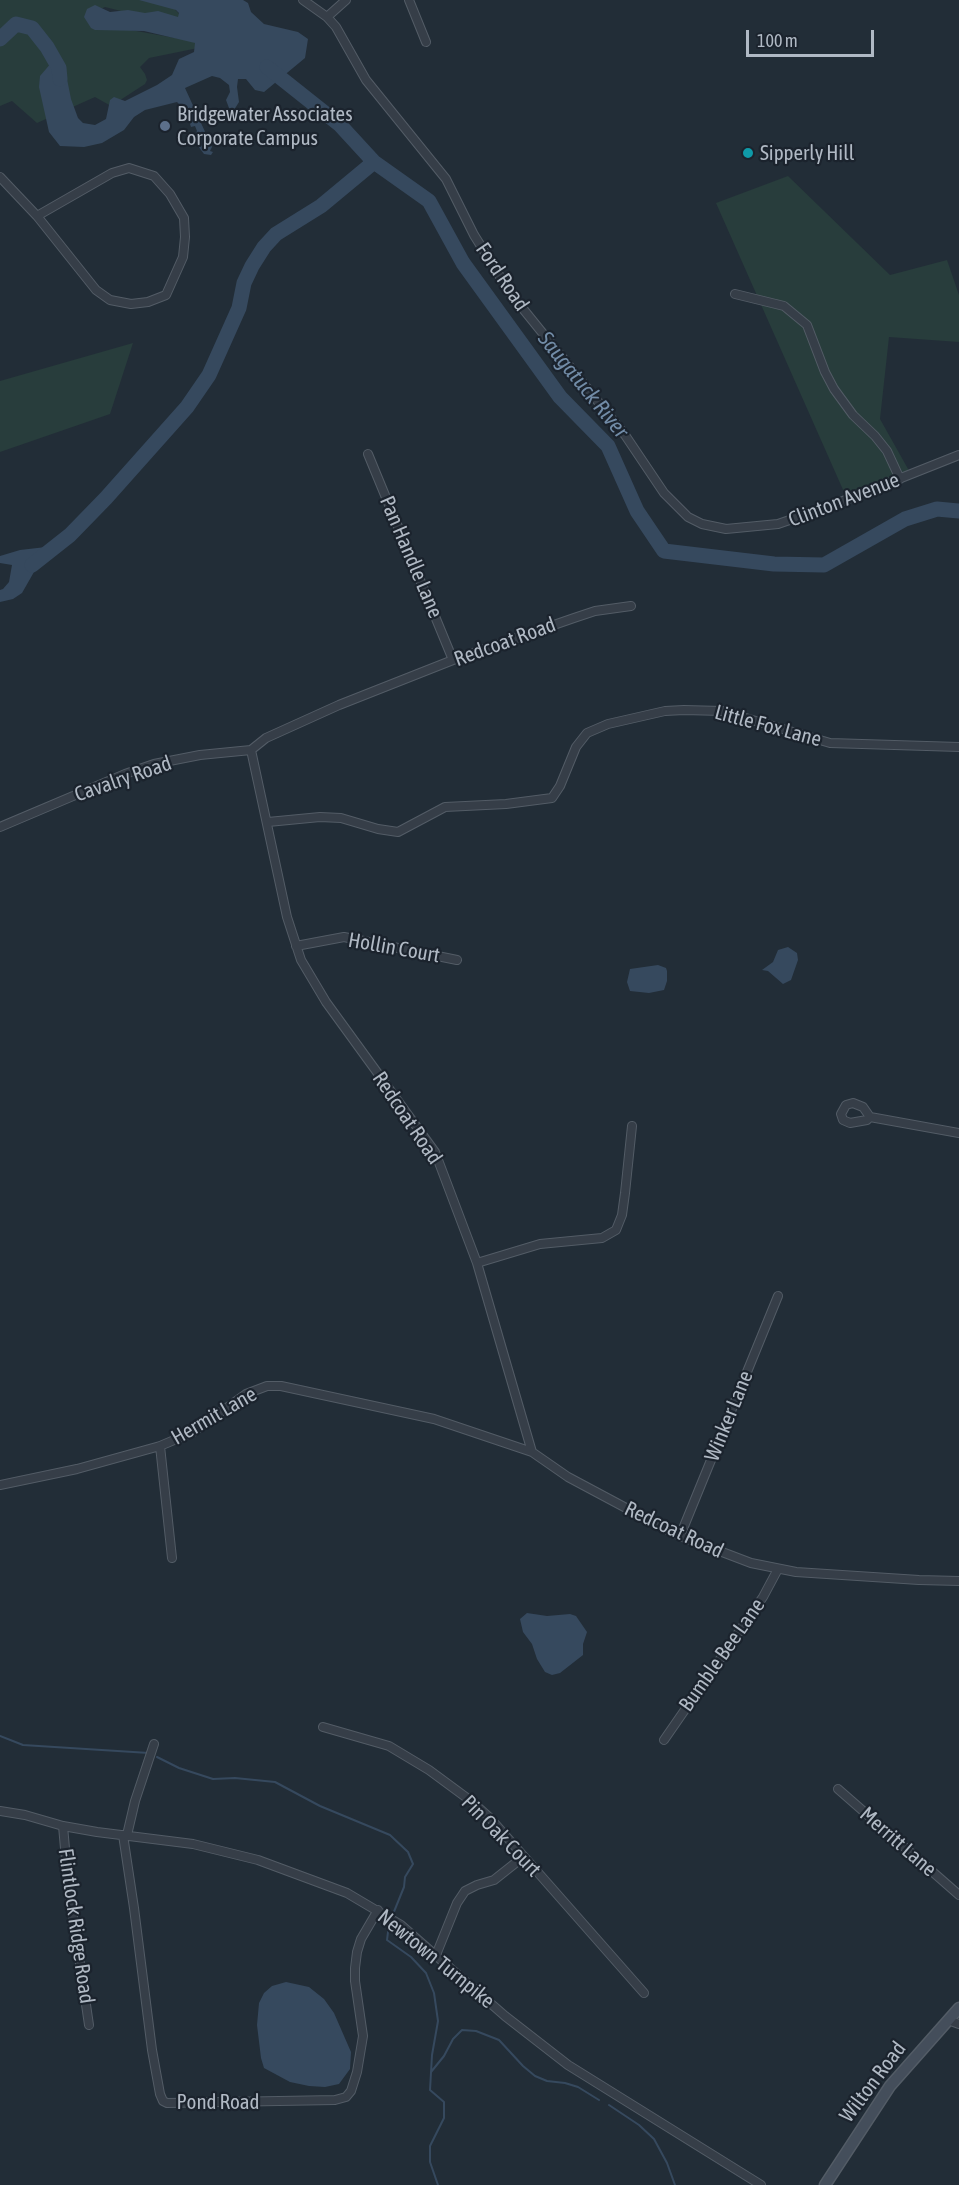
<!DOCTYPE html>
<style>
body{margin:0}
#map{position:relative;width:959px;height:2185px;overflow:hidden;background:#222d37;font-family:"Asap Condensed",sans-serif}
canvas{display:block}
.scale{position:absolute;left:746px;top:30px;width:128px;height:27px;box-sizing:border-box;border:3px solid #b0b9c4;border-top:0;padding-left:8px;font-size:18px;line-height:21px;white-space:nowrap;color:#b0b9c4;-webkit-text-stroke:4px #1b232d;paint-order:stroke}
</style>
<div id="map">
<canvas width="959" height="2185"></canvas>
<div class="scale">100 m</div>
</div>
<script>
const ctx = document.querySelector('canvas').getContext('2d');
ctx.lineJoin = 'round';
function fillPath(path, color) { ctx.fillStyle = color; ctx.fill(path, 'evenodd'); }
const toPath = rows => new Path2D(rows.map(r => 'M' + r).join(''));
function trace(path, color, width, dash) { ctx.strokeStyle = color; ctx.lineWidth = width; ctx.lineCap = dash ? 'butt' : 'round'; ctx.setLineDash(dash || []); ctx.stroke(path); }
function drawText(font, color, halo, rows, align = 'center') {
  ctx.font = font + ' "Asap Condensed",sans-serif'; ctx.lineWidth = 4.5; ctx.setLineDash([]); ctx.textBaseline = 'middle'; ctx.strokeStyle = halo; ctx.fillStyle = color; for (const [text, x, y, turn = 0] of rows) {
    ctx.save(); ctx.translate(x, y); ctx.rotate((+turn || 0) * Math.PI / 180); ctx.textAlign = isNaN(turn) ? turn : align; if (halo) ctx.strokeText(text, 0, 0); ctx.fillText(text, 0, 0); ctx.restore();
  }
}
fillPath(toPath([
 [0,0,161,0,170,4,182,17,169,18,133,14,105,7,92,13,114,27,192,41,203,47,149,58,140,67,145,74,147,80,145,84,111,106,95,97,37,123,12,101,0,106],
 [788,176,890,275,947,260,959,295,959,342,889,337,880,419,912,476,848,501,716,203],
 [133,343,110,414,0,452,0,381]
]), '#283d3c');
fillPath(toPath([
 [139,0,243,0,248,3,251,12,264,24,298,32,308,39,305,58,264,92,255,90,246,79,238,79,237,87,239,102,234,110,229,108,226,100,230,92,229,85,220,78,212,76,185,88,212,147,210,151,213,152,211,155,204,154,198,146,191,142,197,131,195,126,191,127,190,124,192,122,187,112,177,102,145,110,134,117,124,130,102,143,84,147,60,146,49,132,39,87,40,76,52,62,64,64,71,99,78,118,83,123,95,125,106,119,110,100,114,97,125,101,157,85,172,75,179,59,194,52,195,43,144,31,95,30,91,28,84,17,87,9,95,5,110,12,128,10,145,13,158,11,178,17,179,13,176,10],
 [46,547,49,556,38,565,22,593,13,599,0,602,0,590,3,589,9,582,12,565,0,563,0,556,20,550],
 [788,947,797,953,798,960,791,980,783,984,768,971,762,970,773,962,778,950],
 [658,965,666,968,667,971,667,981,664,990,649,993,630,991,627,982,630,969],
 [527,1613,547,1616,570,1614,576,1616,587,1632,583,1644,583,1655,560,1673,552,1675,545,1672,537,1659,532,1644,523,1632,520,1619],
 [286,1982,309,1987,324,1999,334,2013,351,2052,350,2069,339,2084,325,2087,309,2086,290,2082,264,2068,261,2058,257,2025,259,2003,264,1993,272,1986]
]), '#36495e');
trace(toPath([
 [0,1736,23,1745,149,1753],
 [157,1757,179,1768,213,1779,235,1778,275,1782,320,1806,390,1835,408,1852,413,1864,405,1877,404,1887,389,1924,387,1940,411,1957,426,1973,434,1993,438,2021,432,2055,430,2090,444,2102,444,2118,430,2146,430,2162,438,2185],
 [431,2072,444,2056,453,2039,462,2030,476,2031,499,2040,523,2066,535,2076,547,2081,565,2083,578,2087,599,2100],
 [609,2105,639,2125,654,2139,667,2163,675,2185]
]), '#36495e', 2);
trace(toPath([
 [0,39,16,24,32,28,47,47,59,68,60,79],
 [267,67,340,125,374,162,429,201,463,263,560,397,608,446,637,511,664,551,774,564,824,565,905,519,937,509,959,511],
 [32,565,70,535,106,498,187,407,209,375,239,308,244,283,252,266,264,247,276,234,321,206,374,162]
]), '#36495e', 15);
const street = toPath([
 [303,0,327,17,336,27,366,80,446,179,474,235,511,294,625,435,664,493,688,517,702,524,726,529,778,524,833,505,959,455],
 [409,0,426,42],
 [327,17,346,0],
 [0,177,37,216,96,290,110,300,131,304,148,302,166,295,183,257,185,237,184,218,170,194,154,176,129,168,112,173,37,216],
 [735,294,784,306,807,325,825,372,834,389,853,415,875,436,887,451,900,479],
 [368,454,453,660],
 [251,750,287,917,301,960,326,1002,435,1152,477,1263,532,1452],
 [251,750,266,738,339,705,453,660,574,618,595,611,631,606],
 [268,822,320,817,341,818,378,829,398,832,445,807,506,804,552,798,560,786,576,747,587,733,608,724,665,711,684,710,722,711,830,743,959,747],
 [0,827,125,774,154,764,200,755,251,750],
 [296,946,344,937,457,960],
 [870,1117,863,1107,853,1103,846,1105,841,1114,843,1120,850,1123,867,1120,870,1117,959,1133],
 [477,1263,540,1244,602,1238,616,1230,622,1215,625,1193,632,1126],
 [160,1446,172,1558],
 [0,1485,77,1469,160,1446,193,1432,246,1394,267,1386,281,1386,434,1419,532,1452,568,1477,656,1524,680,1536,751,1563,796,1572,919,1580,959,1581],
 [680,1536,778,1296],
 [323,1727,389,1746,429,1770,471,1801,490,1818,644,1993],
 [664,1740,763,1597,778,1569],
 [838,1789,959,1895],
 [0,1811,25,1815,63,1826,97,1832,193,1844,258,1860,347,1893,401,1925,505,2016,568,2065,761,2185],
 [63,1826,68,1882,89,2025],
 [123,1835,134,1908,152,2050,160,2094,163,2101,167,2103,335,2100,346,2097,351,2091,357,2072,363,2036,355,1981,355,1968,357,1952,361,1939,378,1910],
 [127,1835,135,1801,154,1744],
 [436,1955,457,1903,465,1891,477,1885,494,1880,523,1857],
 [948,2020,959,2024]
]);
const secondary = toPath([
 [825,2185,890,2086,959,2008]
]);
trace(street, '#535c66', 10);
trace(secondary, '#535c66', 13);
trace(street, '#363e48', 8);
trace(secondary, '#444e5b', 10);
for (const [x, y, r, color] of [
 [165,126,6,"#5c6f8a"],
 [748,153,6,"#0f9aa8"]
]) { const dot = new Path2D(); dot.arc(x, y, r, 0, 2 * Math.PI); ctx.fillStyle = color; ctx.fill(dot); trace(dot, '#1b232d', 2); }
drawText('21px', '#b0b9c4', '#1b232d', [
 ["Bridgewater Associates",177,114],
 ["Corporate Campus",177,138],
 ["Sipperly Hill",760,153]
], 'left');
drawText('21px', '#b0b9c4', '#1b232d', [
 ["Ford Road",502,277,56],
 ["Clinton Avenue",844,500,-21],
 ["Pan Handle Lane",411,557,67],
 ["Redcoat Road",505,642,-20],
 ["Little Fox Lane",768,726,15],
 ["Cavalry Road",123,779,-19],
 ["Hollin Court",394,948,10],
 ["Redcoat Road",407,1118,56],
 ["Hermit Lane",214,1416,-30],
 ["Winker Lane",729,1416,-68],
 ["Redcoat Road",674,1530,25],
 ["Bumble Bee Lane",722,1655,-55],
 ["Pin Oak Court",501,1836,46],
 ["Merritt Lane",898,1842,41],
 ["Flintlock Ridge Road",76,1926,82],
 ["Newtown Turnpike",436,1959,39],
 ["Wilton Road",873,2082,-53],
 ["Pond Road",218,2102]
]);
drawText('italic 22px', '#728ca7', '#1b232d', [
 ["Saugatuck River",583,385,51]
]);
</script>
